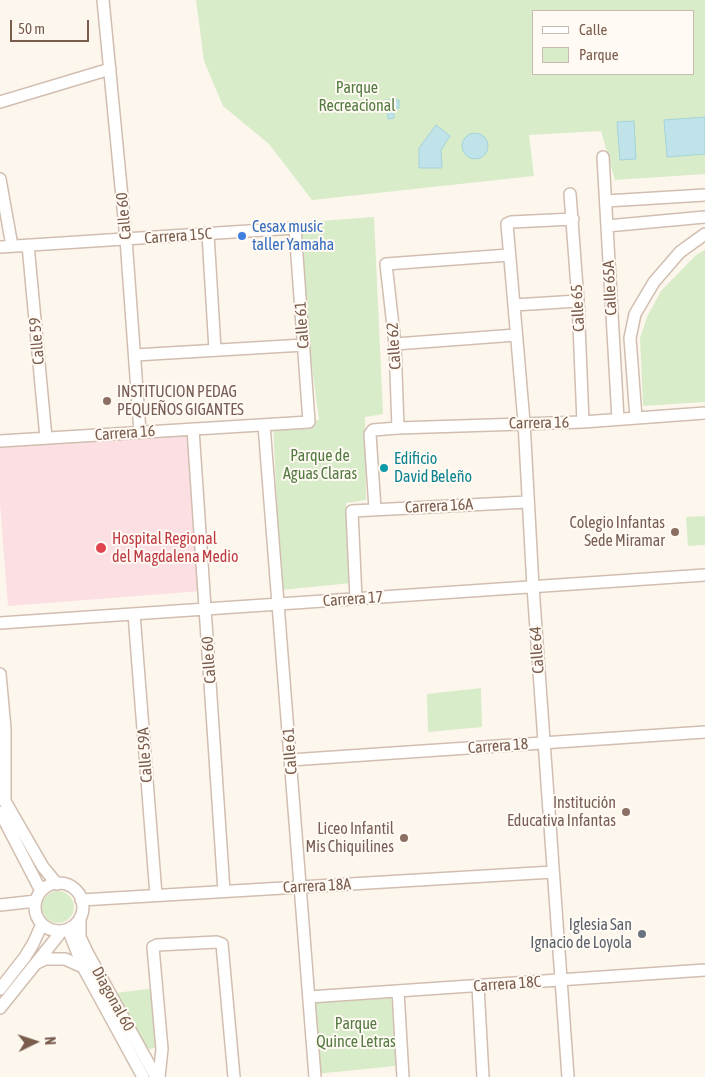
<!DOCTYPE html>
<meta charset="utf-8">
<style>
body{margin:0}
#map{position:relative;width:705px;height:1077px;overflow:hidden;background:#fdf6ec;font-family:"Asap Condensed",sans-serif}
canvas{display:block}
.legend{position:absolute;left:532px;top:10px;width:162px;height:65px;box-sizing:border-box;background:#fffaf3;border:1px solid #cabbb1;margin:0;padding:6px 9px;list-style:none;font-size:15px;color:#7a5c4d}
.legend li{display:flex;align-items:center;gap:10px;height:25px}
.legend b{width:25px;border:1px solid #cabbb1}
.north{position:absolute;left:10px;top:1017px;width:50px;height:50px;-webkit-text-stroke:4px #fffaf3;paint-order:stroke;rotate:86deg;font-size:14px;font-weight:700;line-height:20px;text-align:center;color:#7a5c4d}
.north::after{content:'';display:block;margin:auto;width:18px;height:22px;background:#7a5c4d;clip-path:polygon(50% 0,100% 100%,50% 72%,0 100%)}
.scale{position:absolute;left:10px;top:20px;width:79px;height:22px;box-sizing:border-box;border:2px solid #7a5c4d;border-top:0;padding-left:6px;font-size:15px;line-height:18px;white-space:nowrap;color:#7a5c4d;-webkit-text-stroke:4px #fffaf3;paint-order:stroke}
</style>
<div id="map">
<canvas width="705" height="1077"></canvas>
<ul class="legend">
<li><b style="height:6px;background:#fff"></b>Calle</li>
<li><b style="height:14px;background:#d8ecc9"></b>Parque</li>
</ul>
<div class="north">N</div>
<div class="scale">50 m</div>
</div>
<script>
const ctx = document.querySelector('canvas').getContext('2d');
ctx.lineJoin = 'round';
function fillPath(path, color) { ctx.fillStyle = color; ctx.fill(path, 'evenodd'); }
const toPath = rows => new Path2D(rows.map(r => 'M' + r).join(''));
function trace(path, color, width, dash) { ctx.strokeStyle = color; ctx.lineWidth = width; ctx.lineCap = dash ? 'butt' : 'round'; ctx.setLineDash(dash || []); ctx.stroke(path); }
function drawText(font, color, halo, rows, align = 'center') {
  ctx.font = font + ' "Asap Condensed",sans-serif'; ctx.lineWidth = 4; ctx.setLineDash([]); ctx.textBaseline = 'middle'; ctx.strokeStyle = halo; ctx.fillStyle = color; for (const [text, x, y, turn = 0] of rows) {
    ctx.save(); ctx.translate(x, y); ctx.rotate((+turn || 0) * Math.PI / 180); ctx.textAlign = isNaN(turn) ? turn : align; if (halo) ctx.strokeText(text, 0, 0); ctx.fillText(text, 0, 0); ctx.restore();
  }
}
fillPath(toPath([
 [188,430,201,591,8,606,0,504,0,445]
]), '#fbdfe3');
fillPath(toPath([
 [196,0,705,0,705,174,615,180,601,131,529,135,534,176,312,200,269,144,223,106,204,61],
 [534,11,694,11,694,74,534,74],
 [374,217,383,414,365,417,366,500,346,503,351,583,281,590,273,423,319,420,293,223],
 [705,250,705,402,643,406,640,338,647,317,661,291,696,255],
 [705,516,705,545,688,546,686,517],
 [481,688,482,727,428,732,427,694],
 '42 907a16 16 0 1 1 32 0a16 16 0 1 1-32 0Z',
 [156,988,159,1047,150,1049,146,1046,115,993],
 [391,994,396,1066,315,1074,309,1000]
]), '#d8ecc9');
const water = toPath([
 [387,100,399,100,399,108,394,109,394,118,388,119,387,100],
 [705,117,705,154,667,157,664,120,705,117],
 [634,121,636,159,620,160,617,122,634,121],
 [436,125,450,136,441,150,442,168,419,168,419,148,436,125],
 '462 146a13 13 0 1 1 26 0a13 13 0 1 1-26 0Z'
]);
fillPath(water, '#bfe3e8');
trace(water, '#a5d3da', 1);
const minor = toPath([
 [103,0,126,239,140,432],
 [0,102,110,69],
 [603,157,618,419],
 [0,179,12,246],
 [570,194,578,301,583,422],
 [606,201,705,195],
 [607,226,705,217],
 [208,234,215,350],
 [28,245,46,438],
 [0,247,295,228,309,422,0,441],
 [514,305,578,301],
 [395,344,516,335],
 [135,355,304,345],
 [636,418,630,338,635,314,654,282,680,252,705,234],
 [264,425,315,1077],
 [398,428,395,344,386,264,509,255],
 [193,429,224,891],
 [375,509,370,434,373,430,398,428,583,422,705,413],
 [356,599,352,511,527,502],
 [134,614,156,895],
 [0,623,705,575],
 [0,674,5,729,5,802],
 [290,760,705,732],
 [2,796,43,867,57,884],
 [0,812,41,891],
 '35 907a24 24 0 1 1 48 0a24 24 0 1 1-48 0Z',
 [81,900,553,872],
 [0,905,36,901],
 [80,918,80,937,88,954,156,1077],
 [68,929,83,967,143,1077],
 [37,963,45,959,65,959,83,967],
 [478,986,483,1077],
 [0,989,25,957,33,944,42,924],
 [398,991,403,1077],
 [309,997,705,970],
 [0,1008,61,932],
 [159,1077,162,1049,153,947,157,945,217,942,222,944,234,1077],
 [568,1077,533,587,524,422,507,224,511,222,573,219]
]);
trace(minor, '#d1beb0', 14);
trace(minor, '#fff', 11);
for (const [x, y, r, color] of [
 [242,236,5,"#3f7fe0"],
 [107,401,5,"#8d6e63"],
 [384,468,5,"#0f9aa8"],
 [675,532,5,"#8d6e63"],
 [101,548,6,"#e0444e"],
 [626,812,5,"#8d6e63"],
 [404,838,5,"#8d6e63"],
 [642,934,5,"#6b7280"]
]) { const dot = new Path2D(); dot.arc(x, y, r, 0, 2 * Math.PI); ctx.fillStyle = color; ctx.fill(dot); trace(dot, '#fffaf3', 2); }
drawText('16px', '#537a41', '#fffaf3', [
 ["Parque",357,88],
 ["Recreacional",357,106],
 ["Parque de",320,456],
 ["Aguas Claras",320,474],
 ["Parque",356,1024],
 ["Quince Letras",356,1042]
]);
drawText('16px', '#7a5c4d', '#fffaf3', [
 ["Calle 60",124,216,-95],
 ["Carrera 15C",178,236,-4],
 ["Calle 65A",610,288,-93],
 ["Calle 65",578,308,-93],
 ["Calle 61",302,325,-94],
 ["Calle 59",37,341,-95],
 ["Calle 62",394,346,-94],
 ["Carrera 16",539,423,-1],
 ["Carrera 16",125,433,-4],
 ["Carrera 16A",439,506,-3],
 ["Carrera 17",353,599,-4],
 ["Calle 64",537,650,-94],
 ["Calle 60",209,660,-94],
 ["Carrera 18",498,746,-4],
 ["Calle 61",290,751,-94],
 ["Calle 59A",145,755,-94],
 ["Carrera 18A",317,886,-3],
 ["Carrera 18C",507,984,-4],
 ["Diagonal 60",113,999,61]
]);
drawText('16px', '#366cbe', '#fffaf3', [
 ["Cesax music",252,227],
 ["taller Yamaha",252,245]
], 'left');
drawText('16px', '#785e54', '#fffaf3', [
 ["INSTITUCION PEDAG",117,392,"left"],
 ["PEQUEÑOS GIGANTES",117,410,"left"],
 ["Colegio Infantas",665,523],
 ["Sede Miramar",665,541],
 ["Institución",616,803],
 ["Educativa Infantas",616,821],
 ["Liceo Infantil",394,829],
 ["Mis Chiquilines",394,847]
], 'right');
drawText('16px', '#0d838f', '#fffaf3', [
 ["Edificio",394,459],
 ["David Beleño",394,477]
], 'left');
drawText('16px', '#be3a42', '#fffaf3', [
 ["Hospital Regional",112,539],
 ["del Magdalena Medio",112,557]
], 'left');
drawText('16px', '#5b616d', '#fffaf3', [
 ["Iglesia San",632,925],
 ["Ignacio de Loyola",632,943]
], 'right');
</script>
